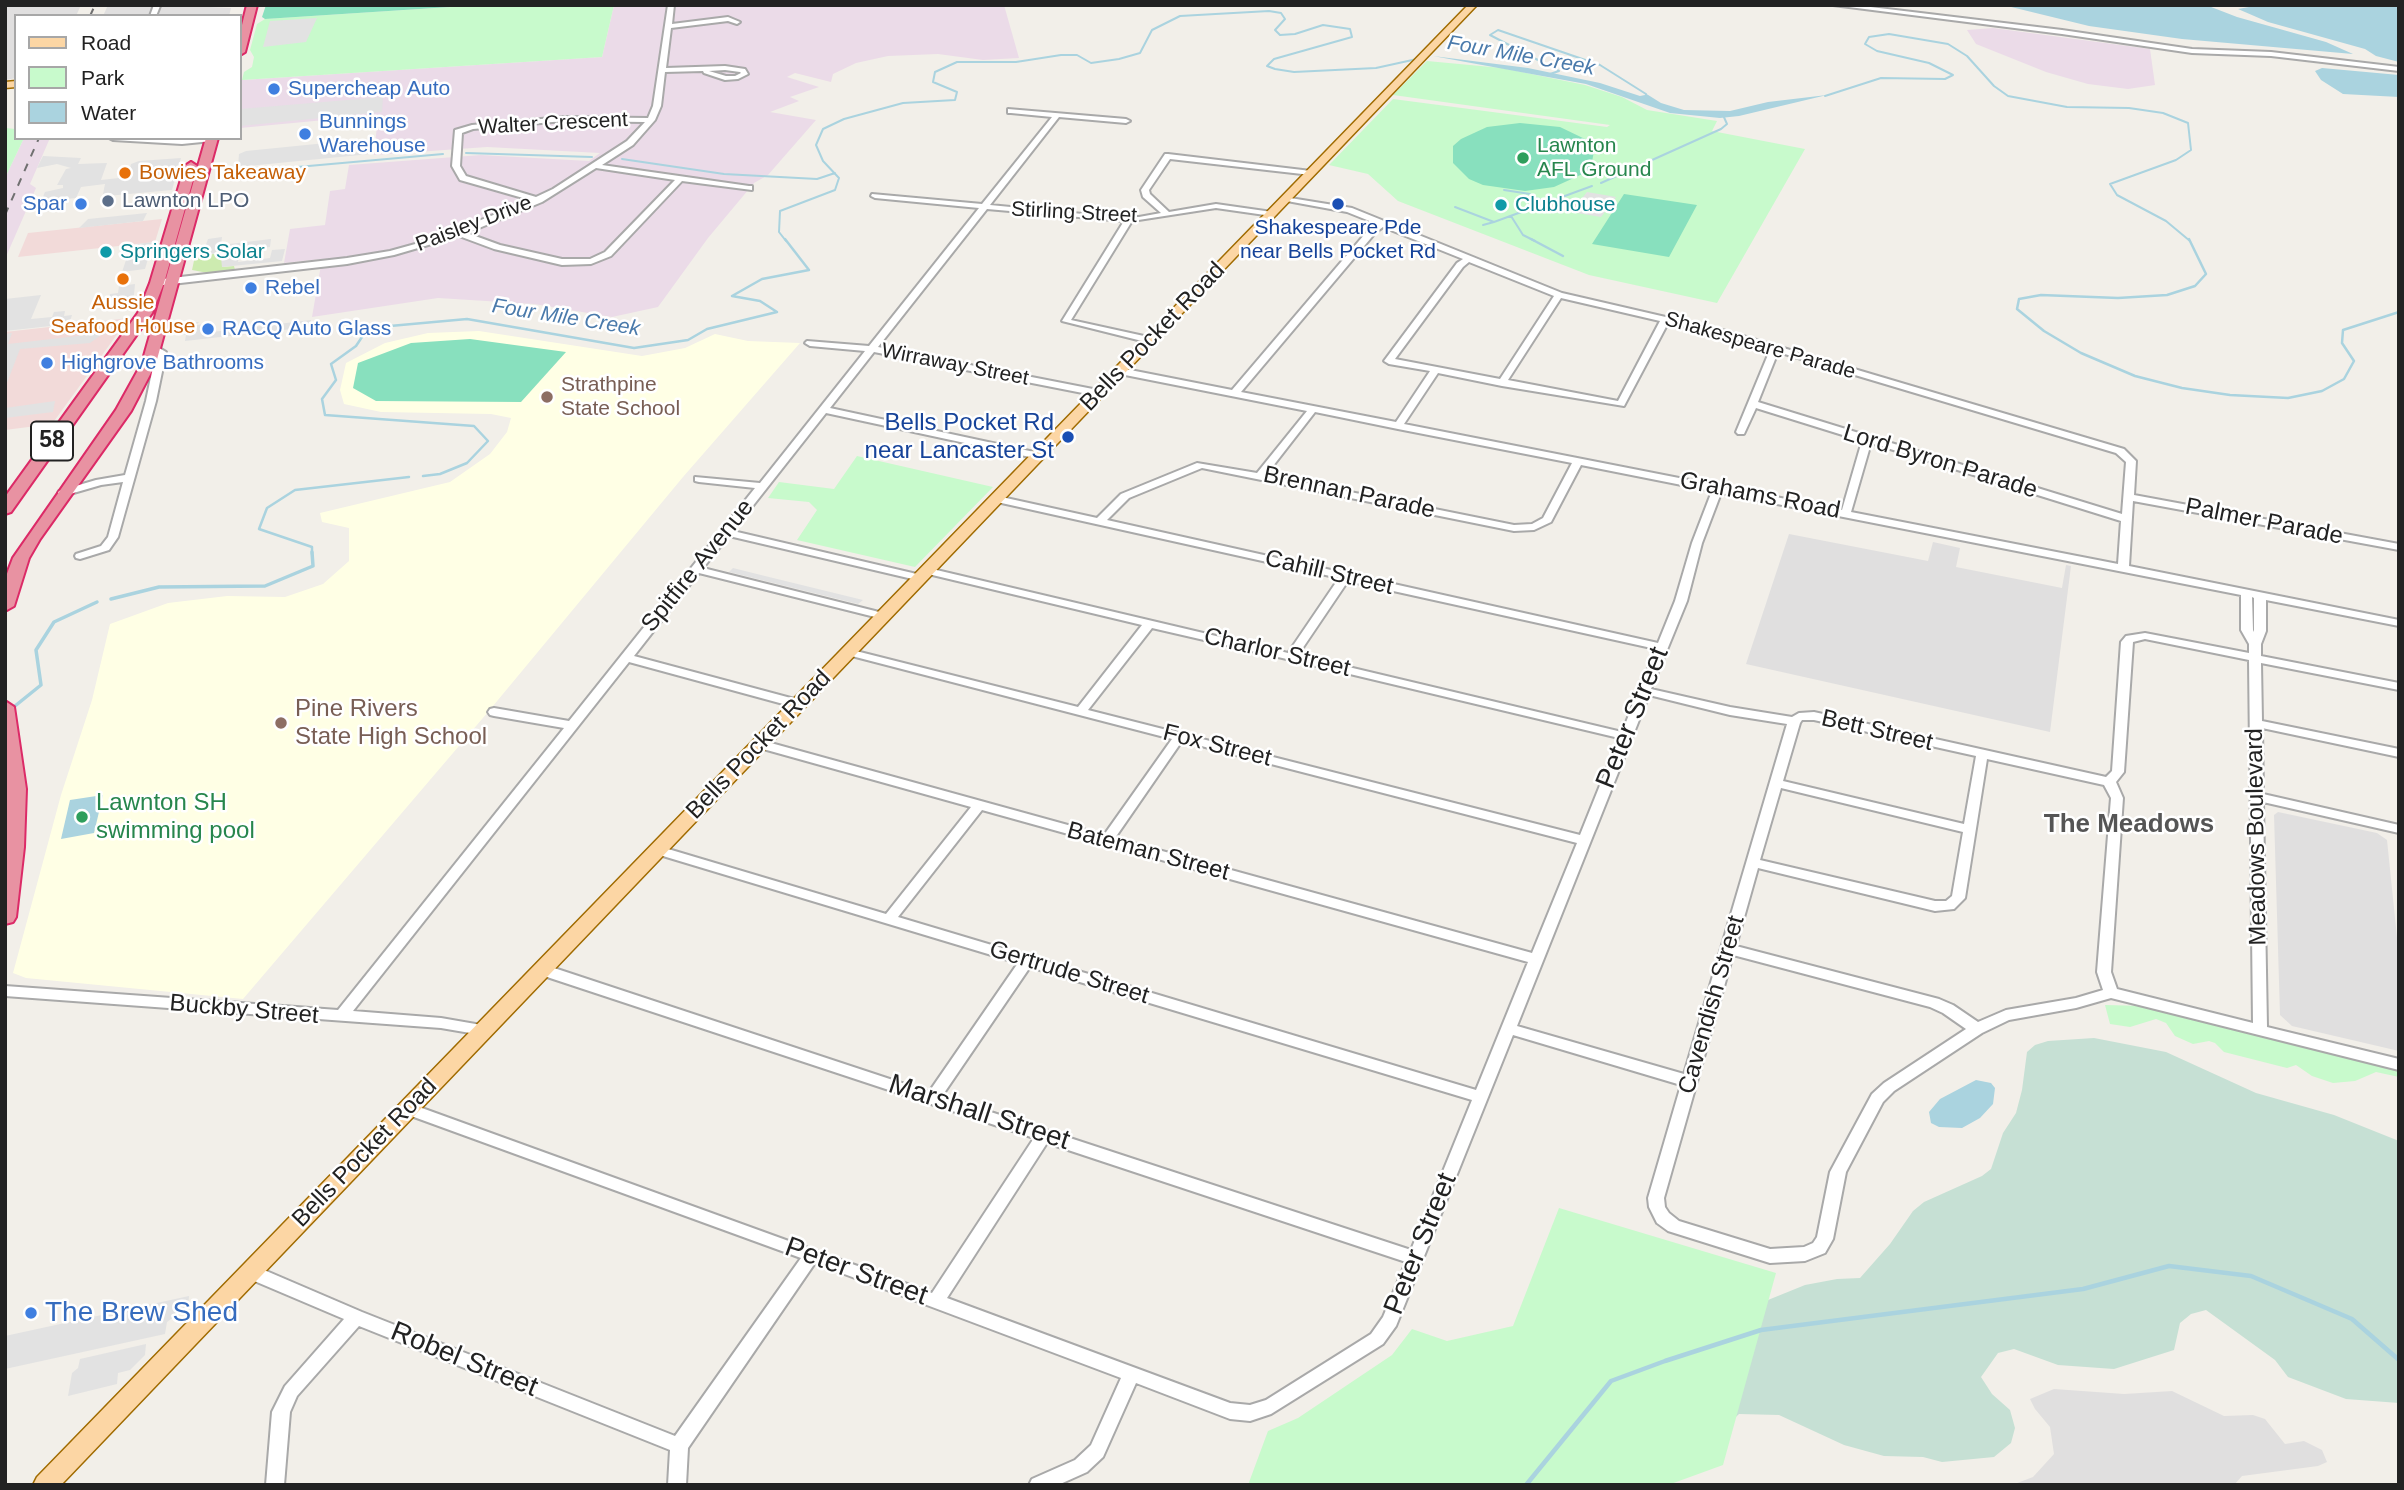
<!DOCTYPE html>
<style>
body{margin:0}
#map{position:relative;width:2404px;height:1490px;overflow:hidden;background:#f2efe9;font-family:Helvetica,sans-serif}
canvas{display:block}
.frame{position:absolute;inset:0;border:7px solid #222;pointer-events:none}
.legend{position:absolute;left:14px;top:14px;width:228px;height:126px;box-sizing:border-box;background:#fff;border:2px solid #a7a7a7;margin:0;padding:9px 12px;list-style:none;font-size:21px;color:#222}
.legend li{display:flex;align-items:center;gap:14px;height:35px}
.legend b{width:35px;border:2px solid #a7a7a7}
</style>
<div id="map">
<canvas width="2404" height="1490"></canvas>
<div class="frame"></div>
<ul class="legend">
<li><b style="height:9px;background:#fcd6a4"></b>Road</li>
<li><b style="height:19px;background:#c8facc"></b>Park</li>
<li><b style="height:19px;background:#aad3df"></b>Water</li>
</ul>
</div>
<script>
const ctx = document.querySelector('canvas').getContext('2d');
ctx.lineJoin = 'round';
function fillPath(path, color) { ctx.fillStyle = color; ctx.fill(path, 'evenodd'); }
const toPath = rows => new Path2D(rows.map(r => 'M' + r).join(''));
function trace(path, color, width, dash) { ctx.strokeStyle = color; ctx.lineWidth = width; ctx.lineCap = dash ? 'butt' : 'round'; ctx.setLineDash(dash || []); ctx.stroke(path); }
function drawText(font, color, halo, rows, align = 'center') {
  ctx.font = font + ' Helvetica,sans-serif'; ctx.lineWidth = 5; ctx.setLineDash([]); ctx.textBaseline = 'middle'; ctx.strokeStyle = halo; ctx.fillStyle = color; for (const [text, x, y, turn = 0] of rows) {
    ctx.save(); ctx.translate(x, y); ctx.rotate((+turn || 0) * Math.PI / 180); ctx.textAlign = isNaN(turn) ? turn : align; if (halo) ctx.strokeText(text, 0, 0); ctx.fillText(text, 0, 0); ctx.restore();
  }
}
fillPath(toPath([
 [5,5,81,5,76,16,16,16,16,78,5,80],
 [108,5,169,5,231,8,229,16,103,16],
 [1789,534,1928,561,1933,542,1960,548,1956,567,2062,588,2066,565,2071,566,2050,732,1746,664],
 [2278,812,2377,833,2387,840,2399,957,2399,1051,2292,1026,2280,1015,2274,815],
 [2054,1389,2124,1394,2172,1391,2224,1416,2253,1415,2265,1419,2285,1444,2304,1441,2322,1450,2327,1462,2318,1466,2242,1476,2234,1485,2012,1485,2033,1477,2054,1454,2050,1427,2035,1409,2030,1399]
]), '#e0dfdf');
fillPath(toPath([
 [162,219,155,242,18,257,28,233],
 [129,318,52,424,5,430,5,332]
]), '#f2dad9');
fillPath(toPath([
 [614,5,1004,5,1019,58,983,60,938,54,888,56,856,63,833,74,831,82,795,73,787,77,819,87,790,97,799,101,770,112,816,120,768,175,754,183,708,238,658,307,612,317,534,304,438,298,312,317,322,259,284,263,290,229,325,225,330,191,345,189,349,165,481,155,589,161,600,153,487,147,374,155,378,115,240,128,242,80,602,57],
 [1993,28,2150,49,2155,85,2128,89,2088,84,2046,72,1976,44,1967,30],
 [24,138,50,138,30,184,36,188,5,259,5,178]
]), '#ebdbe8');
fillPath(toPath([
 [479,331,642,356,685,348,715,334,748,341,800,343,683,477,488,712,243,999,26,978,13,973,61,795,92,700,110,624,168,603,227,596,285,597,323,584,349,561,349,528,322,522,320,513,450,482,490,454,507,432,511,418,491,414,381,412,344,404,340,390,346,363,385,343,428,333]
]), '#ffffe5');
fillPath(toPath([
 [223,253,222,267,234,266,235,270,208,273,192,270,195,256]
]), '#cdebb0');
fillPath(toPath([
 [2094,1038,2166,1052,2256,1093,2334,1115,2399,1141,2399,1403,2346,1399,2288,1377,2275,1360,2206,1310,2191,1314,2180,1323,2174,1350,2114,1369,2058,1365,2014,1349,1998,1353,1981,1377,1992,1394,2010,1410,2015,1428,2011,1443,1994,1457,1942,1462,1923,1457,1884,1456,1844,1445,1779,1415,1739,1414,1698,1453,1768,1300,1805,1285,1837,1279,1860,1278,1890,1244,1913,1211,1924,1202,1982,1176,1991,1169,2003,1133,2016,1113,2022,1090,2027,1052,2035,1045,2048,1041]
]), '#c6e0d4');
fillPath(toPath([
 [482,5,614,5,602,57,242,80,244,72,252,67,254,57,250,50,257,24,265,19],
 [1427,61,1502,68,1585,85,1622,97,1647,110,1717,121,1712,131,1805,149,1717,303,1589,275,1398,201,1368,174,1329,165,1393,99,1607,127,1610,125,1393,95],
 [5,128,16,129,16,138,24,138,5,178],
 [857,456,993,487,915,567,797,540,817,510,809,502,768,498,779,482,834,489],
 [2105,1005,2145,1006,2399,1071,2399,1077,2376,1072,2355,1081,2333,1083,2312,1076,2296,1065,2287,1068,2224,1052,2215,1043,2209,1041,2193,1044,2175,1036,2166,1023,2156,1019,2130,1027,2110,1024],
 [1559,1208,1776,1273,1723,1465,1668,1485,1248,1485,1268,1431,1298,1418,1392,1355,1412,1329,1447,1341,1513,1326]
]), '#c8facc');
fillPath(toPath([
 [266,5,481,5,265,19,262,17],
 [1520,123,1560,127,1587,140,1594,151,1592,162,1587,172,1554,187,1525,191,1483,185,1469,179,1453,163,1453,146,1461,139,1487,127],
 [1624,194,1697,205,1669,257,1592,244],
 [470,339,566,352,521,402,376,401,353,388,358,363,411,343]
]), '#88e0be');
fillPath(toPath([
 [317,18,306,42,263,47,270,21],
 [383,97,382,112,240,126,240,109],
 [336,142,336,147,348,146,347,153,370,151,370,154,238,167,239,154,246,151],
 [43,156,81,158,78,164,107,163,101,180,128,177,131,164,139,161,181,158,172,190,107,196,108,193,103,194,105,184,81,187,76,198,56,200,51,211,36,213,45,192,63,188,63,185,57,185,66,169,71,168,57,164,37,168],
 [1587,192,1616,197,1601,217,1571,212],
 [147,213,143,221,79,228,88,219],
 [222,237,221,245,271,239,270,247,202,255,208,239],
 [153,242,145,269,122,272,131,245],
 [285,249,282,261,222,267,221,258,239,256,238,262,270,258,272,250],
 [135,284,133,305,109,310,110,294,118,293,119,286],
 [41,295,31,319,52,317,54,312,65,311,64,316,72,315,69,324,5,331,5,299],
 [311,320,310,327,185,341,186,335,180,333,184,323,199,322,196,325,206,324,204,333],
 [12,333,8,344,104,333,90,343,20,349,5,388,5,334],
 [55,401,53,412,5,418,5,408],
 [733,568,765,576,863,600,858,604,729,572],
 [189,1296,188,1307,167,1322,165,1334,5,1369,5,1336],
 [146,1344,145,1355,130,1370,118,1373,117,1384,68,1396,72,1373,78,1368,80,1359]
]), '#e2e2e2');
fillPath(toPath([
 [2003,5,2206,5,2237,17,2326,42,2353,54,2182,39,2089,26],
 [2260,5,2399,6,2399,62,2376,56,2365,49,2268,22,2238,9],
 [1433,56,1528,68,1600,83,1640,96,1645,95,1645,93,1661,103,1684,110,1730,111,1768,102,1827,95,1739,116,1720,118,1670,113,1586,84],
 [2322,68,2399,75,2399,97,2343,94,2321,80,2315,71],
 [103,795,94,833,61,839,70,800],
 [1976,1080,1991,1083,1995,1088,1993,1104,1980,1118,1962,1128,1939,1127,1931,1123,1929,1112,1940,1099]
]), '#aad3df');
trace(toPath([
 [1547,75,1559,71,1490,35,1498,30,1600,65,1646,94],
 [1825,96,1881,78,1945,79,1953,75,1929,63,1877,51,1865,44,1869,37,1889,34,1948,44,1967,56,1994,86,2008,96,2067,107,2129,108,2163,113,2188,123,2191,150,2176,160,2110,184,2117,195,2166,221,2190,241],
 [466,153,592,157],
 [622,159,724,174,817,179,835,173],
 [219,174,443,154],
 [1601,183,1721,129,1727,124,1723,115],
 [1504,190,1530,194],
 [1537,198,1546,203],
 [1455,207,1494,222,1592,186],
 [1511,216,1523,235,1535,241],
 [1483,225,1494,222],
 [786,241,779,232,780,211,835,190,839,178,823,161,816,145,823,129,844,119,903,103,955,100,957,92,933,82,935,72,957,62,1016,62,1061,55,1077,55,1091,63,1119,59,1140,53,1152,30,1180,16,1269,11,1281,13,1285,19,1275,30,1280,35,1295,34,1323,25,1350,29,1352,37,1274,59,1267,66,1275,69,1294,72,1376,68,1417,59]
]), '#aad3df', 2);
trace(toPath([
 [1531,239,1563,256],
 [2189,239,2206,274,2195,286,2167,295,2118,298,2041,295,2019,299,2017,309,2044,331,2081,353,2135,376,2182,388,2230,395,2288,398,2322,391,2344,379,2354,361,2342,343,2343,330,2399,312],
 [423,476,440,474,467,463,488,441,474,426,325,415,322,399,336,380,331,364,356,346,368,328,467,319,634,348,688,340,707,329,777,312,760,301,732,296,762,279,809,270,785,239],
 [312,554,312,547,259,529,267,508,295,490,409,477]
]), '#aad3df', 2.5);
trace(toPath([
 [111,599,159,587,265,586,313,566,312,552],
 [10,710,41,685,36,650,54,622,97,602]
]), '#aad3df', 3.5);
trace(toPath([
 [1526,1485,1611,1381,1665,1361,1761,1330,2083,1289,2169,1266,2251,1276,2352,1319,2399,1360]
]), '#aad3df', 4.5);
const minor = toPath([
 [154,5,160,6,156,16,150,16,154,5],
 [668,5,674,5,672,24,728,17,740,22,737,24,728,21,671,28,666,68,725,66,745,69,748,74,738,79,725,80,704,73,703,71,665,72,661,106,655,120,633,145,602,165,749,186,752,186,752,190,682,181,611,256,591,264,562,265,494,249,459,236,394,255,347,264,163,285,159,282,163,279,347,258,390,251,437,238,530,200,460,180,452,166,455,130,472,125,564,117,648,118,653,106,668,5],
 [725,70,740,72,741,73,735,76,726,76,709,71,725,70],
 [564,121,645,122,627,141,553,189,536,197,466,176,460,166,462,133,473,129,564,121],
 [596,168,675,180,605,252,590,259,562,259,500,245,467,233,542,202,596,168],
 [1833,5,1854,5,2062,30,2192,49,2271,52,2399,67,2399,71,2271,56,2192,53,2062,34,1833,5],
 [1008,109,1126,119,1130,121,1126,123,1059,117,990,205,1114,217,1139,217,1161,213,1143,197,1141,190,1165,154,1168,154,1311,171,1315,173,1311,175,1170,159,1149,190,1150,194,1169,212,1216,204,1272,212,1276,214,1272,216,1216,208,1132,221,1071,320,1153,338,1153,342,1150,343,1062,321,1124,221,987,209,878,347,1098,390,1103,393,1098,396,874,352,830,408,1039,453,1044,456,1039,459,826,413,733,531,921,575,926,578,921,581,729,536,703,568,887,614,889,616,883,619,699,573,634,656,802,701,804,704,798,708,629,662,353,1011,441,1018,487,1026,489,1030,487,1034,482,1035,441,1028,5,996,5,986,338,1010,564,728,494,716,490,715,488,712,490,709,494,708,569,721,755,488,699,482,695,481,695,477,760,483,865,351,810,346,805,343,807,341,869,346,979,208,875,198,871,196,872,194,982,204,1052,117,1011,113,1008,113,1008,109],
 [109,138,182,140,216,139,212,141,182,144,113,140,109,138],
 [1284,197,1352,208,1562,293,1726,331,2124,449,2136,461,2134,495,2399,544,2399,550,2133,501,2129,566,2399,620,2399,626,2266,600,2266,631,2261,644,2261,656,2399,683,2399,690,2261,663,2262,721,2399,749,2399,757,2262,728,2263,794,2399,825,2399,833,2263,802,2267,1027,2399,1059,2399,1070,2111,998,2076,1008,2009,1020,1982,1033,1894,1091,1883,1102,1846,1172,1833,1239,1825,1253,1805,1261,1770,1263,1668,1231,1657,1223,1649,1207,1648,1198,1681,1085,1513,1035,1396,1326,1383,1344,1271,1414,1250,1421,1230,1419,1136,1383,1103,1457,1087,1472,1058,1485,1029,1485,1032,1479,1075,1460,1091,1445,1121,1378,815,1263,688,1448,686,1485,668,1485,670,1450,359,1326,297,1396,290,1412,284,1485,266,1485,272,1412,285,1386,344,1319,245,1277,243,1272,245,1267,251,1265,257,1267,362,1312,675,1436,801,1258,403,1113,400,1109,403,1105,408,1103,932,1293,1034,1138,538,974,536,970,538,966,548,966,929,1092,1018,963,653,853,651,850,658,846,886,914,971,807,756,747,754,744,760,740,1104,835,1172,739,844,654,842,652,848,649,1078,707,1142,625,924,573,923,571,924,569,928,568,1288,653,1339,578,997,502,992,499,997,496,1097,518,1121,494,1197,463,1257,473,1307,411,1120,374,1115,371,1120,368,1232,390,1370,228,1377,224,1347,212,1287,201,1283,199,1284,197],
 [1383,227,1463,259,1457,263,1384,361,1389,364,1430,371,1396,422,1241,392,1376,232,1383,227],
 [1469,262,1554,296,1500,379,1395,359,1463,267,1469,262],
 [1561,298,1660,321,1618,401,1508,380,1561,298],
 [1668,323,1721,335,1770,350,1736,432,1738,434,1744,434,1756,408,1862,441,1842,510,1404,424,1438,373,1502,386,1624,406,1668,323],
 [1778,352,2116,453,2126,462,2122,514,1758,402,1778,352],
 [1315,412,1398,429,1572,463,1543,518,1532,524,1514,525,1266,475,1315,412],
 [1871,443,2121,521,2118,564,1851,512,1871,443],
 [1581,465,1712,491,1692,543,1675,601,1658,643,1107,520,1129,498,1202,468,1514,531,1534,530,1551,522,1581,465],
 [1721,493,2241,595,2241,630,2249,644,2249,653,2145,633,2126,636,2121,642,2112,771,2106,777,1814,712,1799,713,1792,717,1730,707,1651,689,1687,601,1702,543,1721,493],
 [1348,581,1656,649,1622,732,1298,655,1348,581],
 [2252,597,2254,598,2254,632,2253,630,2252,597],
 [1152,628,1291,660,1619,738,1580,835,1088,710,1152,628],
 [2145,639,2249,660,2253,1023,2117,989,2111,972,2123,798,2116,782,2124,772,2133,642,2145,639],
 [1649,695,1730,715,1787,724,1684,1074,1517,1026,1649,695],
 [1802,720,1814,720,1976,756,1964,824,1783,781,1800,723,1802,720],
 [1182,741,1577,843,1532,953,1115,838,1182,741],
 [1987,759,2104,785,2111,798,2097,972,2103,990,2076,998,2006,1010,1978,1022,1953,1005,1939,999,1736,946,1758,868,1935,911,1954,909,1965,898,1987,759],
 [1781,788,1963,832,1952,896,1946,901,1935,901,1760,860,1781,788],
 [982,810,1528,962,1476,1090,898,917,982,810],
 [1733,955,1930,1007,1943,1013,1966,1029,1884,1083,1872,1094,1830,1172,1817,1237,1813,1243,1804,1247,1770,1249,1679,1221,1669,1213,1665,1207,1664,1198,1733,955],
 [1030,967,1472,1100,1411,1250,942,1096,1030,967],
 [1047,1143,1406,1262,1383,1317,1371,1334,1266,1400,1250,1405,1230,1403,947,1298,1047,1143],
 [154,345,166,352,156,401,118,537,109,550,80,559,76,558,75,556,76,554,101,546,108,537,123,482,101,485,63,496,58,493,59,491,96,480,125,475,146,401,156,353,149,348,154,345]
]);
const major = toPath([
 [1468,5,1477,5,61,1485,33,1485,37,1477,1468,5],
 [16,81,16,87,5,88,5,82,16,81]
]);
const highway = toPath([
 [247,5,257,5,245,52,240,55,240,33,247,5],
 [206,138,218,138,156,363,131,411,40,539,29,558,14,606,5,611,5,579,13,558,116,410,142,363,206,138],
 [191,162,197,166,164,283,152,313,11,512,5,514,5,497,138,313,150,283,185,166,191,162],
 [5,701,14,707,26,789,24,847,16,917,13,922,5,924,5,701]
]);
trace(minor, '#a9a9a9', 4);
trace(major, '#a06b00', 3);
trace(highway, '#dc2a67', 4);
fillPath(minor, '#fff');
fillPath(major, '#fcd6a4');
fillPath(highway, '#e892a2');
trace(toPath([
 [90,16,95,5],
 [5,215,39,138]
]), '#707070', 2, [8, 8]);
for (const [x, y, r, color] of [
 [274,89,7,"#3f7fe0"],
 [305,134,7,"#3f7fe0"],
 [1523,158,7,"#2e9e5b"],
 [125,173,7,"#e8710a"],
 [108,201,7,"#5c6f8a"],
 [81,204,7,"#3f7fe0"],
 [1338,204,7,"#1a4fb4"],
 [1501,205,7,"#0f9aa8"],
 [106,252,7,"#0f9aa8"],
 [123,279,7,"#e8710a"],
 [251,288,7,"#3f7fe0"],
 [208,329,7,"#3f7fe0"],
 [47,363,7,"#3f7fe0"],
 [547,397,7,"#8d6e63"],
 [1068,437,7,"#1a4fb4"],
 [281,723,7,"#8d6e63"],
 [82,817,7,"#2e9e5b"],
 [31,1313,7,"#3f7fe0"]
]) { const dot = new Path2D(); dot.arc(x, y, r, 0, 2 * Math.PI); ctx.fillStyle = color; ctx.fill(dot); trace(dot, '#fff', 2.5); }
drawText('italic 21px', '#4a7aab', '#fff', [
 ["Four Mile Creek",1521,56,10],
 ["Four Mile Creek",566,318,9]
]);
drawText('21px', '#366cbe', '#fff', [
 ["Supercheap Auto",288,89],
 ["Bunnings",319,122],
 ["Warehouse",319,146],
 ["Spar",67,204,"right"],
 ["Rebel",265,288],
 ["RACQ Auto Glass",222,329],
 ["Highgrove Bathrooms",61,363]
], 'left');
drawText('21px', '#222', '#fff', [
 ["Walter Crescent",553,124,-3],
 ["Stirling Street",1074,213,3],
 ["Paisley Drive",474,224,-21],
 ["Shakespeare Parade",1760,346,16],
 ["Wirraway Street",955,365,11]
]);
drawText('21px', '#27864d', '#fff', [
 ["Lawnton",1537,146],
 ["AFL Ground",1537,170]
], 'left');
drawText('21px', '#c56008', '#fff', [
 ["Bowies Takeaway",139,173],
 ["Aussie",123,303,"center"],
 ["Seafood House",123,327,"center"]
], 'left');
drawText('21px', '#4e5e75', '#fff', [
 ["Lawnton LPO",122,201]
], 'left');
drawText('21px', '#0d838f', '#fff', [
 ["Clubhouse",1515,205],
 ["Springers Solar",120,252]
], 'left');
drawText('21px', '#164399', '#fff', [
 ["Shakespeare Pde",1338,228],
 ["near Bells Pocket Rd",1338,252]
]);
drawText('21px', '#785e54', '#fff', [
 ["Strathpine",561,385],
 ["State School",561,409]
], 'left');
for (const [x, y, w] of [
 [52,441,42]
]) { const box = new Path2D(); box.roundRect(x - w / 2, y - 19.5, w, 39, 5); ctx.fillStyle = '#fff'; ctx.fill(box); trace(box, '#222', 2); }
drawText('bold 23px', '#222', null, [
 ["58",52,441]
]);
drawText('24px', '#222', '#fff', [
 ["Bells Pocket Road",1153,337,-46],
 ["Lord Byron Parade",1940,462,17],
 ["Brennan Parade",1349,493,12],
 ["Grahams Road",1760,496,11],
 ["Palmer Parade",2264,522,11],
 ["Spitfire Avenue",698,566,-51],
 ["Cahill Street",1329,573,13],
 ["Charlor Street",1277,653,13],
 ["Bett Street",1877,731,13],
 ["Bells Pocket Road",759,745,-46],
 ["Fox Street",1217,746,14],
 ["Meadows Boulevard",2257,837,-91],
 ["Bateman Street",1148,852,15],
 ["Gertrude Street",1069,973,17],
 ["Cavendish Street",1712,1005,-74],
 ["Buckby Street",244,1010,5],
 ["Bells Pocket Road",365,1153,-46]
]);
drawText('24px', '#164399', '#fff', [
 ["Bells Pocket Rd",1054,423],
 ["near Lancaster St",1054,451]
], 'right');
drawText('24px', '#785e54', '#fff', [
 ["Pine Rivers",295,709],
 ["State High School",295,737]
], 'left');
drawText('24px', '#27864d', '#fff', [
 ["Lawnton SH",96,803],
 ["swimming pool",96,831]
], 'left');
drawText('bold 26px', '#555', '#fff', [
 ["The Meadows",2129,825]
]);
drawText('28px', '#222', '#fff', [
 ["Peter Street",1633,718,-68],
 ["Marshall Street",979,1113,18],
 ["Peter Street",1421,1244,-68],
 ["Peter Street",856,1272,20],
 ["Robel Street",464,1360,22]
]);
drawText('28px', '#366cbe', '#fff', [
 ["The Brew Shed",45,1313]
], 'left');
</script>
